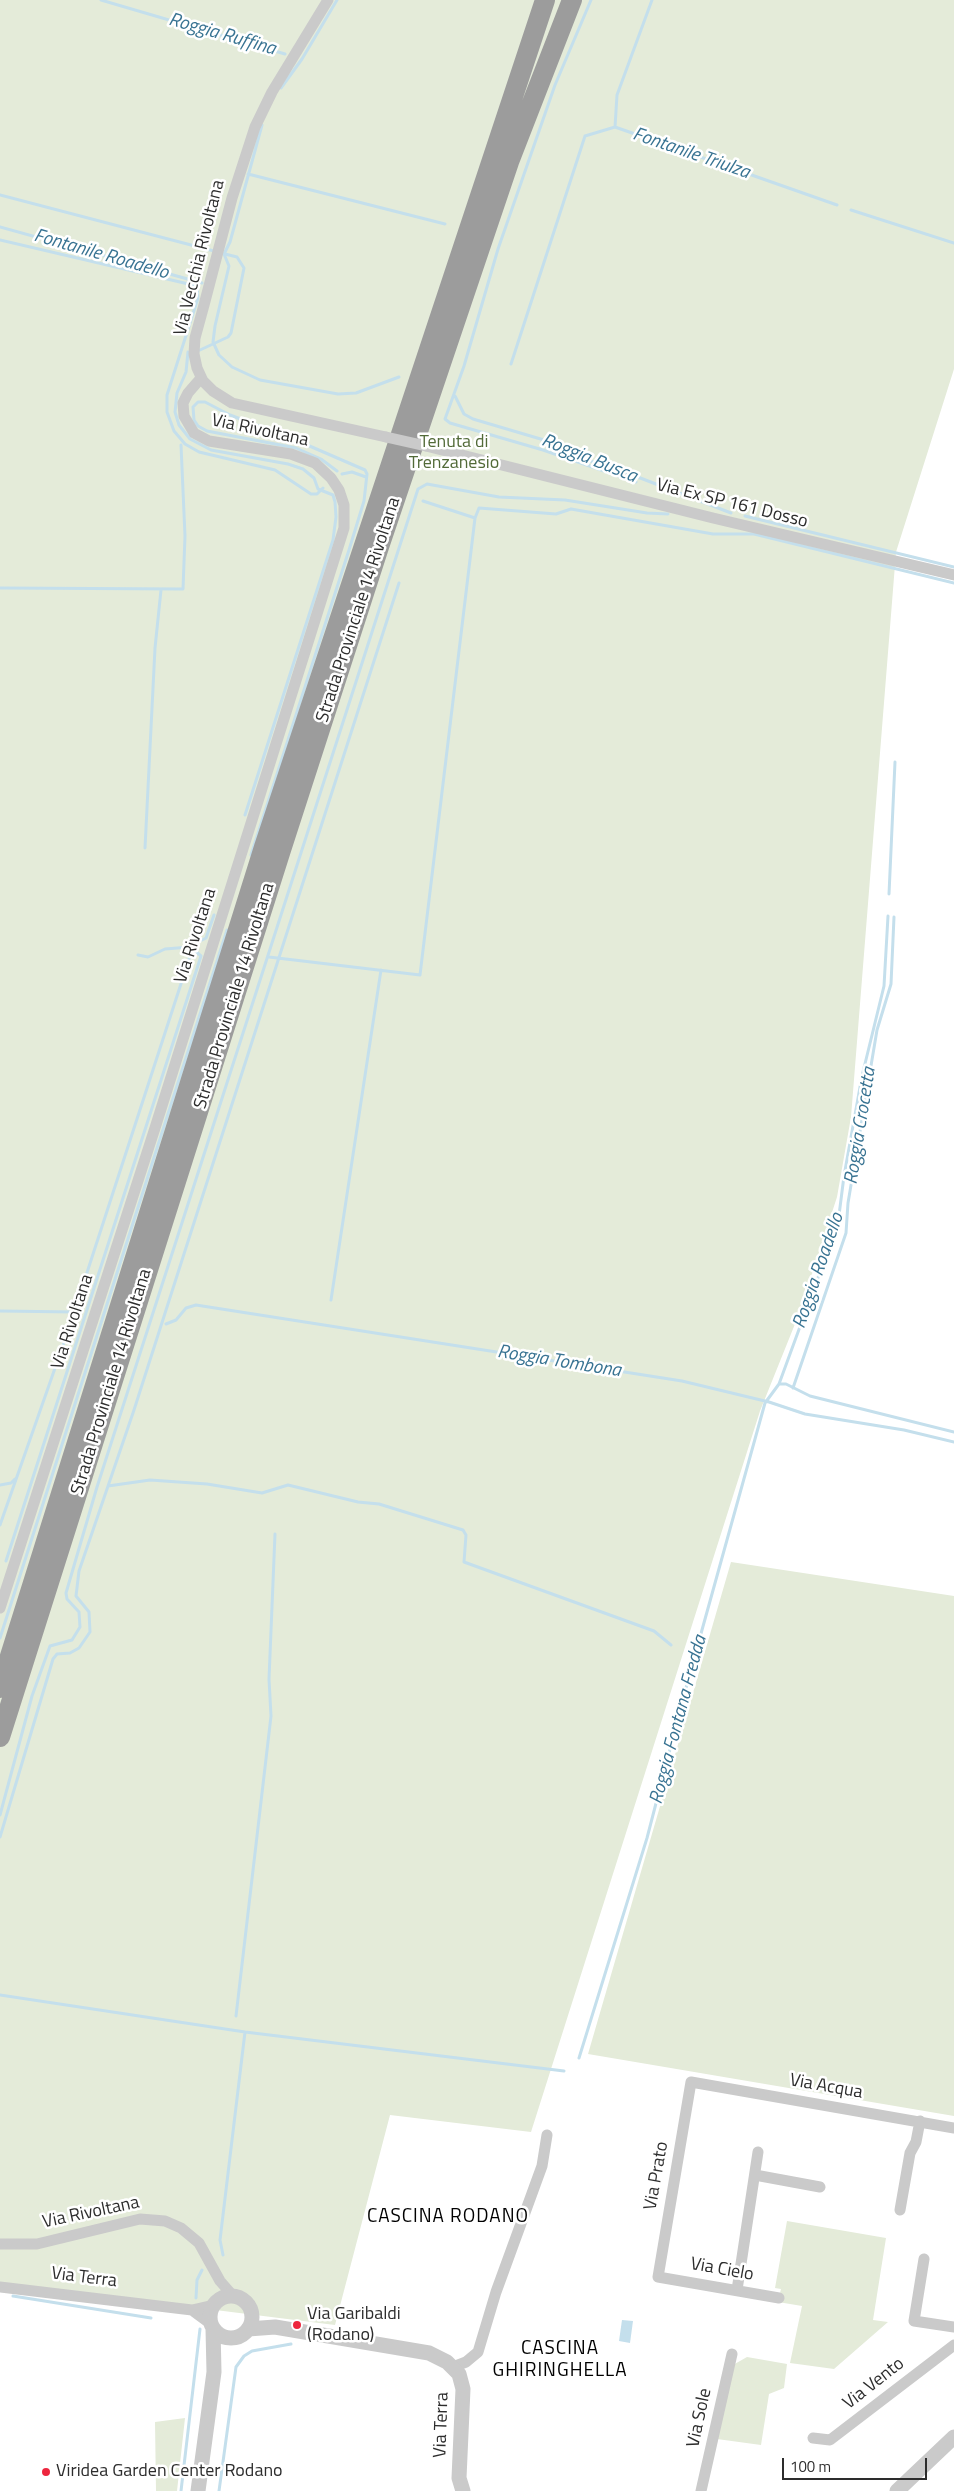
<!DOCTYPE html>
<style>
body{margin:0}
#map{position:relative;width:954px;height:2491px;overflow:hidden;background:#fff;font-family:"Titillium Web",sans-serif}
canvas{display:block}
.scale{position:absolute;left:782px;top:2458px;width:145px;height:22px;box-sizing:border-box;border:2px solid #2d2d2d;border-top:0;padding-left:6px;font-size:15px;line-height:18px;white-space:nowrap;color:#2d2d2d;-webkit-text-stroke:4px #fff;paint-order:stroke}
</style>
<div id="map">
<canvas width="954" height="2491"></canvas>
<div class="scale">100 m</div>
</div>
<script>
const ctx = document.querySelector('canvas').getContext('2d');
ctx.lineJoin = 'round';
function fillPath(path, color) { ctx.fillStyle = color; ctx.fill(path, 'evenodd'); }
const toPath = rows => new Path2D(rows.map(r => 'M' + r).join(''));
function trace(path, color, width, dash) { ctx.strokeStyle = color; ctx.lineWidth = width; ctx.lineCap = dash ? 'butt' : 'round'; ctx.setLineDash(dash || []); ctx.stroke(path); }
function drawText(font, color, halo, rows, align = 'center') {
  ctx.font = font + ' "Titillium Web",sans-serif'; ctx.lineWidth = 5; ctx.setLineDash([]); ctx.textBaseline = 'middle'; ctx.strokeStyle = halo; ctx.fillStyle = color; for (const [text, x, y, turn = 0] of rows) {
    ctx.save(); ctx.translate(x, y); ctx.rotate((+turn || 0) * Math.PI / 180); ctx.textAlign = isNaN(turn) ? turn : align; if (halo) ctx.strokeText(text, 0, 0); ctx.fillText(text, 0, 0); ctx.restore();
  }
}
fillPath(toPath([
 [0,0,954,0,954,369,896,552,851,1117,837,1197,799,1314,760,1411,531,2132,390,2115,335,2325,0,2283],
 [731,1562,954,1596,954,2116,588,2054],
 [787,2221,886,2238,873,2320,888,2322,834,2369,790,2363,802,2306,778,2302,781,2289,775,2288],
 [747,2357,787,2364,784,2388,769,2394,761,2445,717,2439,733,2365],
 [185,2418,177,2491,156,2491,155,2422]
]), '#e4ebd9');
fillPath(toPath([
 [622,2320,633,2321,630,2343,619,2341]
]), '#c4dfec');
trace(toPath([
 [101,0,285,54],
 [591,0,555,85,498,249,464,366,445,419,450,423,543,450,636,482],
 [652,0,617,95,615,127,837,205],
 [281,88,302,59,337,0],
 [248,174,445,224],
 [0,195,214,251],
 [851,210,954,243],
 [0,227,202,283],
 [0,240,197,286,198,298,167,395,167,412,174,431,185,444,199,452,275,470,311,494,317,494,323,488],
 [224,254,229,266,215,326,213,342,219,355,232,367,260,380,338,394,356,393,399,377],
 [224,254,230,242,262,125],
 [200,350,228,337,231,333,244,268,237,257,225,254],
 [188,352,186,372,177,393,175,412,179,425,190,439,211,450,288,464,303,469,314,478,318,489,333,495,335,502,336,517,333,540,245,815],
 [511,364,585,136,615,127],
 [455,396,464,414,473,419,544,440,580,458,617,469,731,513],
 [342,474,352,472,366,477],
 [423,501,475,518],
 [745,516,954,567],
 [0,588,183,589,185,536,181,445],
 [145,848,155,648,161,590],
 [251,855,349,550,364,501,367,474,365,470,298,441,230,415,205,402,198,402,193,407,194,420,198,426,207,431,296,448,321,459,337,471],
 [889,894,895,762],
 [888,916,884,986,862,1076,844,1176,838,1223,779,1384,786,1384,810,1396,954,1432],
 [138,955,148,957,165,949,190,947],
 [269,957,420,975,475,518,479,508,556,514,571,509,713,534,754,534,954,583],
 [81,1291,191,953],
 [331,1300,381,970],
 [0,1311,75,1312,85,1299],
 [166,1324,176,1320,186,1308,196,1305,682,1381,769,1402,805,1414,904,1430,954,1442],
 [793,1388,846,1233,848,1203,877,1030,891,984,894,917],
 [0,1485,11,1483,15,1479],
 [108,1486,150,1480,207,1484,262,1493,288,1485,358,1502,379,1504,463,1530,466,1535,464,1562,654,1631,671,1645],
 [0,1525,74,1314],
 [6,1561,201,956,193,949,194,944,206,938,214,915],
 [0,1638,227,930],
 [0,1815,32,1696,50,1646,72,1640,80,1627,79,1612,67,1599,66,1593,97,1487,418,489,427,484,499,497,565,500,647,513,668,514],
 [0,1837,53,1659,57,1654,70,1653,79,1648,90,1632,89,1612,76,1596,79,1571,134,1410,399,583],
 [0,1995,245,2032,564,2071],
 [236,2016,271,1716,269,1679,275,1534],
 [579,2058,647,1838,687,1684,765,1403,779,1384],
 [223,2255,220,2240,245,2032],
 [13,2296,151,2318],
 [196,2298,197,2280,202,2270],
 [181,2491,200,2329],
 [219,2491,236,2367,244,2356,252,2351,291,2344]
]), '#c4dfec', 3);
trace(toPath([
 [328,0,272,92,255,127,232,198,204,305,195,338,194,354,197,368,203,381,213,391,232,403,386,437],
 [426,446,713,518,954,575],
 [0,1608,155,1128,344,528,344,505,339,490,331,478,315,463,291,454,209,441,194,433,184,416,183,403,188,393,201,378],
 [755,2175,820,2187],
 [900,2210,910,2153,916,2142,920,2121],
 [0,2244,37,2244,140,2219,165,2221,181,2228,199,2243,220,2281,234,2297],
 [924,2259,914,2321,954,2327],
 [0,2287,192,2310,214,2305],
 [737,2290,758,2152],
 [779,2298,658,2277,691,2082,954,2128],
 [192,2310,211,2324],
 [453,2367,466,2362,478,2352,496,2292,542,2166,547,2135],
 [813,2438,830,2440,954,2345],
 [701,2491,732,2354]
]), '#cacaca', 11);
trace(toPath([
 '210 2317a21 21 0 1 1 42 0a21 21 0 1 1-42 0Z',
 [248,2329,275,2327,429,2353,447,2362,459,2374,463,2389,459,2478,463,2491],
 [198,2491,214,2372,213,2329],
 [897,2491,954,2437]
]), '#cacaca', 15);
trace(toPath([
 [0,1688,264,847,545,0],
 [0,1737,281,850,379,547,509,162,572,0]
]), '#9c9c9c', 20);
trace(toPath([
 [386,437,426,446]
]), '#cacaca', 11);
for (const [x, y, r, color] of [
 [297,2325,5,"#ed263e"],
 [46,2472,5,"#ed263e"]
]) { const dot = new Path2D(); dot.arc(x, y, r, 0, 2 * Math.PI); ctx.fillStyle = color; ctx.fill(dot); trace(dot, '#fff', 2); }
drawText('18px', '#2d2d2d', '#fff', [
 ["Via Vecchia Rivoltana",200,258,-76],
 ["Via Rivoltana",260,431,12],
 ["Via Ex SP 161 Dosso",732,504,14],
 ["Strada Provinciale 14 Rivoltana",359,610,-72],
 ["Via Rivoltana",196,936,-72],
 ["Strada Provinciale 14 Rivoltana",235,996,-73],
 ["Via Rivoltana",73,1322,-72],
 ["Strada Provinciale 14 Rivoltana",112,1382,-73],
 ["Via Acqua",826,2087,10],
 ["Via Prato",657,2176,-80],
 ["Via Rivoltana",91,2213,-12],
 ["Via Cielo",722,2270,10],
 ["Via Terra",84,2278,7],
 ["Via Vento",874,2384,-38],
 ["Via Sole",700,2418,-78],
 ["Via Terra",442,2425,-88]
]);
drawText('18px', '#526a38', '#fff', [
 ["Tenuta di",454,443],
 ["Trenzanesio",454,464]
]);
drawText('18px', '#2d2d2d', '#fff', [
 ["Via Garibaldi",307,2315],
 ["(Rodano)",307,2336],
 ["Viridea Garden Center Rodano",56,2472]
], 'left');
drawText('italic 19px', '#387392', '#fff', [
 ["Roggia Ruffina",222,35,16],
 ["Fontanile Triulza",691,154,19],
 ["Fontanile Roadello",101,255,16],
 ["Roggia Busca",589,459,22],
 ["Roggia Crocetta",861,1126,-81],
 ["Roggia Roadello",819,1271,-71],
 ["Roggia Tombona",559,1362,9],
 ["Roggia Fontana Fredda",679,1720,-75]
]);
ctx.letterSpacing = '1px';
drawText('19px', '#000', '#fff', [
 ["CASCINA RODANO",448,2217],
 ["CASCINA",560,2349],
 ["GHIRINGHELLA",560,2371]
]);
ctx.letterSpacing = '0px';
</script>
